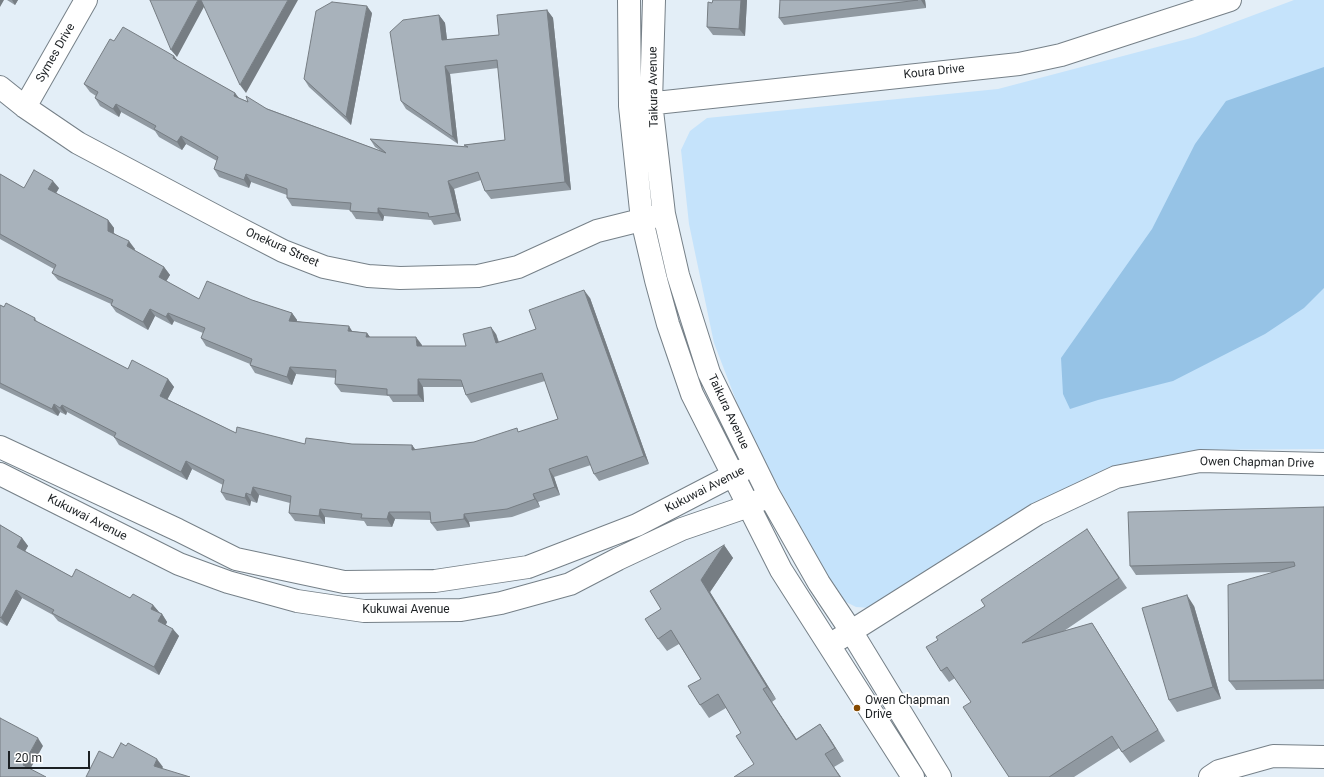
<!DOCTYPE html>
<style>
body{margin:0}
#map{position:relative;width:1324px;height:777px;overflow:hidden;background:#e3eef7;font-family:Roboto,sans-serif}
canvas{display:block}
.scale{position:absolute;left:8px;top:751px;width:82px;height:18px;box-sizing:border-box;border:2px solid #1c2023;border-top:0;padding-left:5px;font-size:12px;line-height:14px;white-space:nowrap;color:#1c2023;-webkit-text-stroke:3px #fff;paint-order:stroke}
</style>
<div id="map">
<canvas width="1324" height="777"></canvas>
<div class="scale">20 m</div>
</div>
<script>
const ctx = document.querySelector('canvas').getContext('2d');
ctx.lineJoin = 'round';
function fillPath(path, color) { ctx.fillStyle = color; ctx.fill(path, 'evenodd'); }
const toPath = rows => new Path2D(rows.map(r => 'M' + r).join(''));
function trace(path, color, width, dash) { ctx.strokeStyle = color; ctx.lineWidth = width; ctx.lineCap = dash ? 'butt' : 'round'; ctx.setLineDash(dash || []); ctx.stroke(path); }
function drawText(font, color, halo, rows, align = 'center') {
  ctx.font = font + ' Roboto,sans-serif'; ctx.lineWidth = 3.5; ctx.setLineDash([]); ctx.textBaseline = 'middle'; ctx.strokeStyle = halo; ctx.fillStyle = color; for (const [text, x, y, turn = 0] of rows) {
    ctx.save(); ctx.translate(x, y); ctx.rotate((+turn || 0) * Math.PI / 180); ctx.textAlign = isNaN(turn) ? turn : align; if (halo) ctx.strokeText(text, 0, 0); ctx.fillText(text, 0, 0); ctx.restore();
  }
}
fillPath(toPath([
 [1294,0,1324,0,1324,449,1195,450,1138,463,871,608,856,607,844,601,838,596,747,429,714,343,689,224,681,150,690,131,707,118,998,89,1195,37]
]), '#c5e3fb');
fillPath(toPath([
 [1324,67,1324,288,1304,308,1265,334,1173,381,1098,400,1070,409,1063,394,1061,358,1152,229,1195,144,1226,101]
]), '#96c3e6');
const minor = toPath([
 [629,0,630,106,642,220,656,280,668,324,692,394,781,570,913,777],
 [654,0,651,102,664,214,678,275,709,373,769,495,819,583,851,631,940,777],
 [0,87,25,107,78,143,225,221,283,251,324,267,368,276,400,278,478,276,518,267,597,231,657,216],
 [637,105,1019,64,1061,55,1230,0],
 [25,107,86,0],
 [0,447,178,530,236,559,344,582,435,581,528,567,637,525,745,469],
 [0,474,179,564,228,582,297,601,364,611,461,610,501,603,570,584,618,559,682,529,749,506,762,499],
 [839,639,1037,514,1116,477,1200,461,1324,464],
 [1210,777,1219,771,1273,756,1324,757]
]);
trace(minor, '#768088', 24);
trace(minor, '#fff', 22);
fillPath(toPath([
 [7,0,18,0,15,5],
 [713,0,747,0,745,36,713,35,707,27],
 [780,0,925,0,926,8,784,25,779,18],
 [547,10,553,18,571,190,491,199,485,191,481,180,454,189,461,221,434,225,431,220,384,216,383,221,356,219,350,210,292,206,287,198,287,195,251,182,249,188,219,177,214,169,217,161,186,144,182,150,159,137,155,131,121,112,119,117,100,106,95,98,96,96,90,92,84,84,114,41,174,56,178,61,235,93,239,98,381,151,375,147,370,139,466,147,464,145,505,140,498,68,450,74,458,144,406,109,401,101,439,15,445,23,447,40,499,35],
 [372,13,351,125,309,87,304,79],
 [0,174,24,188,59,188,56,193,108,220,114,228,114,233,135,249,134,250,164,267,170,275,166,281,199,299,252,300,292,313,297,320,297,321,352,331,367,333,370,337,422,345,422,346,466,346,496,334,499,342,536,329,590,298,649,464,599,481,594,474,591,465,554,477,560,495,538,502,540,507,512,517,469,522,470,527,437,531,431,523,431,520,395,519,392,527,367,526,364,521,325,517,325,524,295,521,289,513,290,503,259,495,257,503,251,501,250,506,226,500,221,492,223,485,192,469,187,480,119,445,114,437,67,412,66,415,60,412,58,416,0,388,0,305,35,318,37,322,128,369,168,379,174,387,167,399,236,433,305,444,352,444,412,445,415,450,474,442,519,432,558,419,545,381,471,403,466,395,463,387,423,387,424,402,393,402,389,396,341,392,335,384,336,378,296,374,292,385,255,373,250,365,250,364,206,346,201,338,203,333,174,321,172,325,155,316,148,330,116,312,111,305,111,304,58,280,52,273,54,269,0,239],
 [1324,507,1324,689,1236,690,1229,681,1276,572,1136,575,1130,566],
 [0,525,22,538,28,546,25,551,72,577,130,598,153,605,159,612,162,614,167,622,166,625,179,636,159,675,58,621,53,615,22,598,7,626,0,622],
 [1087,529,1127,588,1064,631,1092,623,1099,634,1165,741,1130,763,1119,748,1074,777,1009,777,971,702,955,678,949,682,941,671,938,640,985,606],
 [724,545,733,558,710,592,776,699,772,702,796,739,820,724,829,737,844,761,834,767,754,764,741,733,726,708,709,718,700,705,701,679,679,644,667,651,658,639],
 [1194,606,1221,699,1177,712,1169,700]
]), '#9099a1');
fillPath(toPath([
 [0,0,4,0,0,7],
 [12,0,18,0,15,5],
 [198,0,202,0,205,5,177,57,171,50],
 [288,0,298,0,246,93,240,85],
 [741,0,747,0,745,36,739,29],
 [921,0,925,0,926,8],
 [367,6,372,13,351,125,346,117],
 [547,10,553,18,571,190,565,182],
 [439,15,445,23,448,48,442,40],
 [174,56,180,64,173,58],
 [445,66,450,74,458,144,453,137],
 [235,93,241,101,234,96],
 [116,104,121,112,119,117,113,109],
 [181,136,186,144,182,150,177,142],
 [246,174,251,182,249,188,244,180],
 [53,181,59,188,54,197,48,189],
 [448,181,454,189,461,221,456,213],
 [378,208,384,216,383,221,378,213],
 [108,220,114,228,113,239,108,231],
 [129,241,135,249,132,254,127,246],
 [164,267,170,275,164,285,159,277],
 [584,290,590,298,649,464,644,456],
 [150,309,155,316,148,330,143,322],
 [168,313,174,321,172,325,166,317],
 [292,313,297,320,295,328,289,321],
 [349,326,354,334,348,331],
 [491,327,496,334,501,351,496,343],
 [367,333,372,340,366,337],
 [416,337,422,345,422,354,417,346],
 [290,367,296,374,292,385,287,377],
 [168,379,174,387,165,404,160,396],
 [418,379,423,387,424,402,418,395],
 [54,404,60,412,58,416,52,409],
 [62,405,67,412,66,415,60,408],
 [412,445,418,453,412,450],
 [186,461,192,469,187,480,181,472],
 [549,469,554,477,560,495,555,487],
 [253,487,259,495,257,503,251,495],
 [246,493,251,501,250,506,245,498],
 [533,494,538,502,540,507,535,499],
 [320,509,325,517,325,524,319,516],
 [389,512,395,519,392,527,387,519],
 [464,514,469,522,470,527,464,519],
 [22,538,28,546,23,555,17,547],
 [724,545,733,558,710,592,776,699,767,687,701,580],
 [16,590,22,598,7,626,1,618],
 [1187,595,1194,606,1221,699,1213,687],
 [153,605,159,612,151,609],
 [162,614,167,622,163,629,158,621],
 [1092,623,1099,634,1165,741,1158,730],
 [173,629,179,636,159,675,154,667],
 [763,689,772,702,805,752,796,740],
 [820,724,829,737,844,761,835,748],
 [38,738,43,746,28,773,23,765],
 [825,754,834,767,841,777,840,777],
 [157,759,163,767,159,774,154,766]
]), '#767d83');
const building = toPath([
 [150,0,198,0,171,50,150,0],
 [201,0,288,0,240,85,201,0],
 [713,0,741,0,739,29,707,27,708,2,712,3,713,0],
 [780,0,918,0,779,18,780,0],
 [332,2,367,6,346,117,304,79,316,11,332,2],
 [547,10,565,182,485,191,478,172,448,181,456,213,429,217,428,213,378,208,378,213,350,211,351,203,287,198,287,189,246,174,244,180,214,169,218,157,181,136,177,142,154,129,156,126,116,104,113,109,95,98,98,92,84,84,110,39,114,41,123,27,174,56,173,58,235,93,234,96,248,102,246,96,267,109,386,153,370,139,468,147,464,145,505,140,497,60,445,66,453,137,401,101,390,32,403,20,439,15,442,40,499,35,497,15,547,10],
 [34,170,53,181,48,189,108,220,108,231,129,241,127,246,164,267,159,277,199,299,207,281,252,300,292,313,289,321,349,326,348,331,367,333,366,337,416,337,417,346,466,346,463,334,491,327,496,343,536,329,529,310,584,290,644,456,594,474,587,456,549,469,555,487,533,494,535,499,507,509,464,514,464,519,431,523,430,512,389,512,387,519,361,518,362,514,320,509,319,516,289,513,291,496,253,487,251,495,246,493,245,498,221,492,224,480,186,461,181,472,114,437,116,433,62,405,60,408,54,404,52,409,0,383,0,305,4,307,6,303,35,318,34,320,128,369,132,360,168,379,160,396,236,433,237,427,305,444,306,438,352,444,412,445,412,450,474,442,517,428,518,432,558,419,542,373,466,395,461,380,418,379,418,395,387,395,387,389,335,384,336,370,290,367,287,377,250,365,252,359,201,338,205,328,168,313,166,317,150,309,143,322,111,305,113,300,52,273,56,265,0,234,0,174,24,188,34,170],
 [1324,507,1324,680,1229,681,1228,585,1295,566,1294,562,1130,566,1128,512,1324,507],
 [0,525,22,538,17,547,72,577,76,569,130,598,133,594,153,605,151,609,162,614,158,621,173,629,154,667,52,613,54,610,16,590,1,618,0,617,0,525],
 [1087,529,1119,578,1022,643,1092,623,1158,730,1122,752,1112,736,1049,777,1009,777,963,707,971,702,947,667,941,671,926,647,938,640,936,637,985,606,981,600,1087,529],
 [724,545,701,580,767,687,763,689,796,740,820,724,835,748,825,754,840,777,734,777,754,764,736,736,741,733,718,694,700,705,688,686,701,679,671,630,658,639,645,619,661,609,650,591,724,545],
 [1187,595,1213,687,1169,700,1142,608,1187,595],
 [0,718,38,738,23,765,46,777,0,777,0,718],
 [121,743,126,746,128,743,157,759,154,766,190,777,86,777,99,751,113,758,121,743]
]);
fillPath(building, '#a8b2bb');
trace(building, '#767d83', 1);
for (const [x, y, r, color] of [
 [857,708,4,"#854a01"]
]) { const dot = new Path2D(); dot.arc(x, y, r, 0, 2 * Math.PI); ctx.fillStyle = color; ctx.fill(dot); trace(dot, '#fff', 1.5); }
drawText('12px', '#1c2023', '#fff', [
 ["Symes Drive",56,53,-60],
 ["Koura Drive",934,72,-6],
 ["Taikura Avenue",654,87,-91],
 ["Onekura Street",282,248,24],
 ["Taikura Avenue",728,412,65],
 ["Owen Chapman Drive",1257,463,1],
 ["Kukuwai Avenue",705,490,-27],
 ["Kukuwai Avenue",87,518,27],
 ["Kukuwai Avenue",406,610]
]);
drawText('12px', '#1c2023', '#fff', [
 ["Owen Chapman",865,701],
 ["Drive",865,715]
], 'left');
</script>
